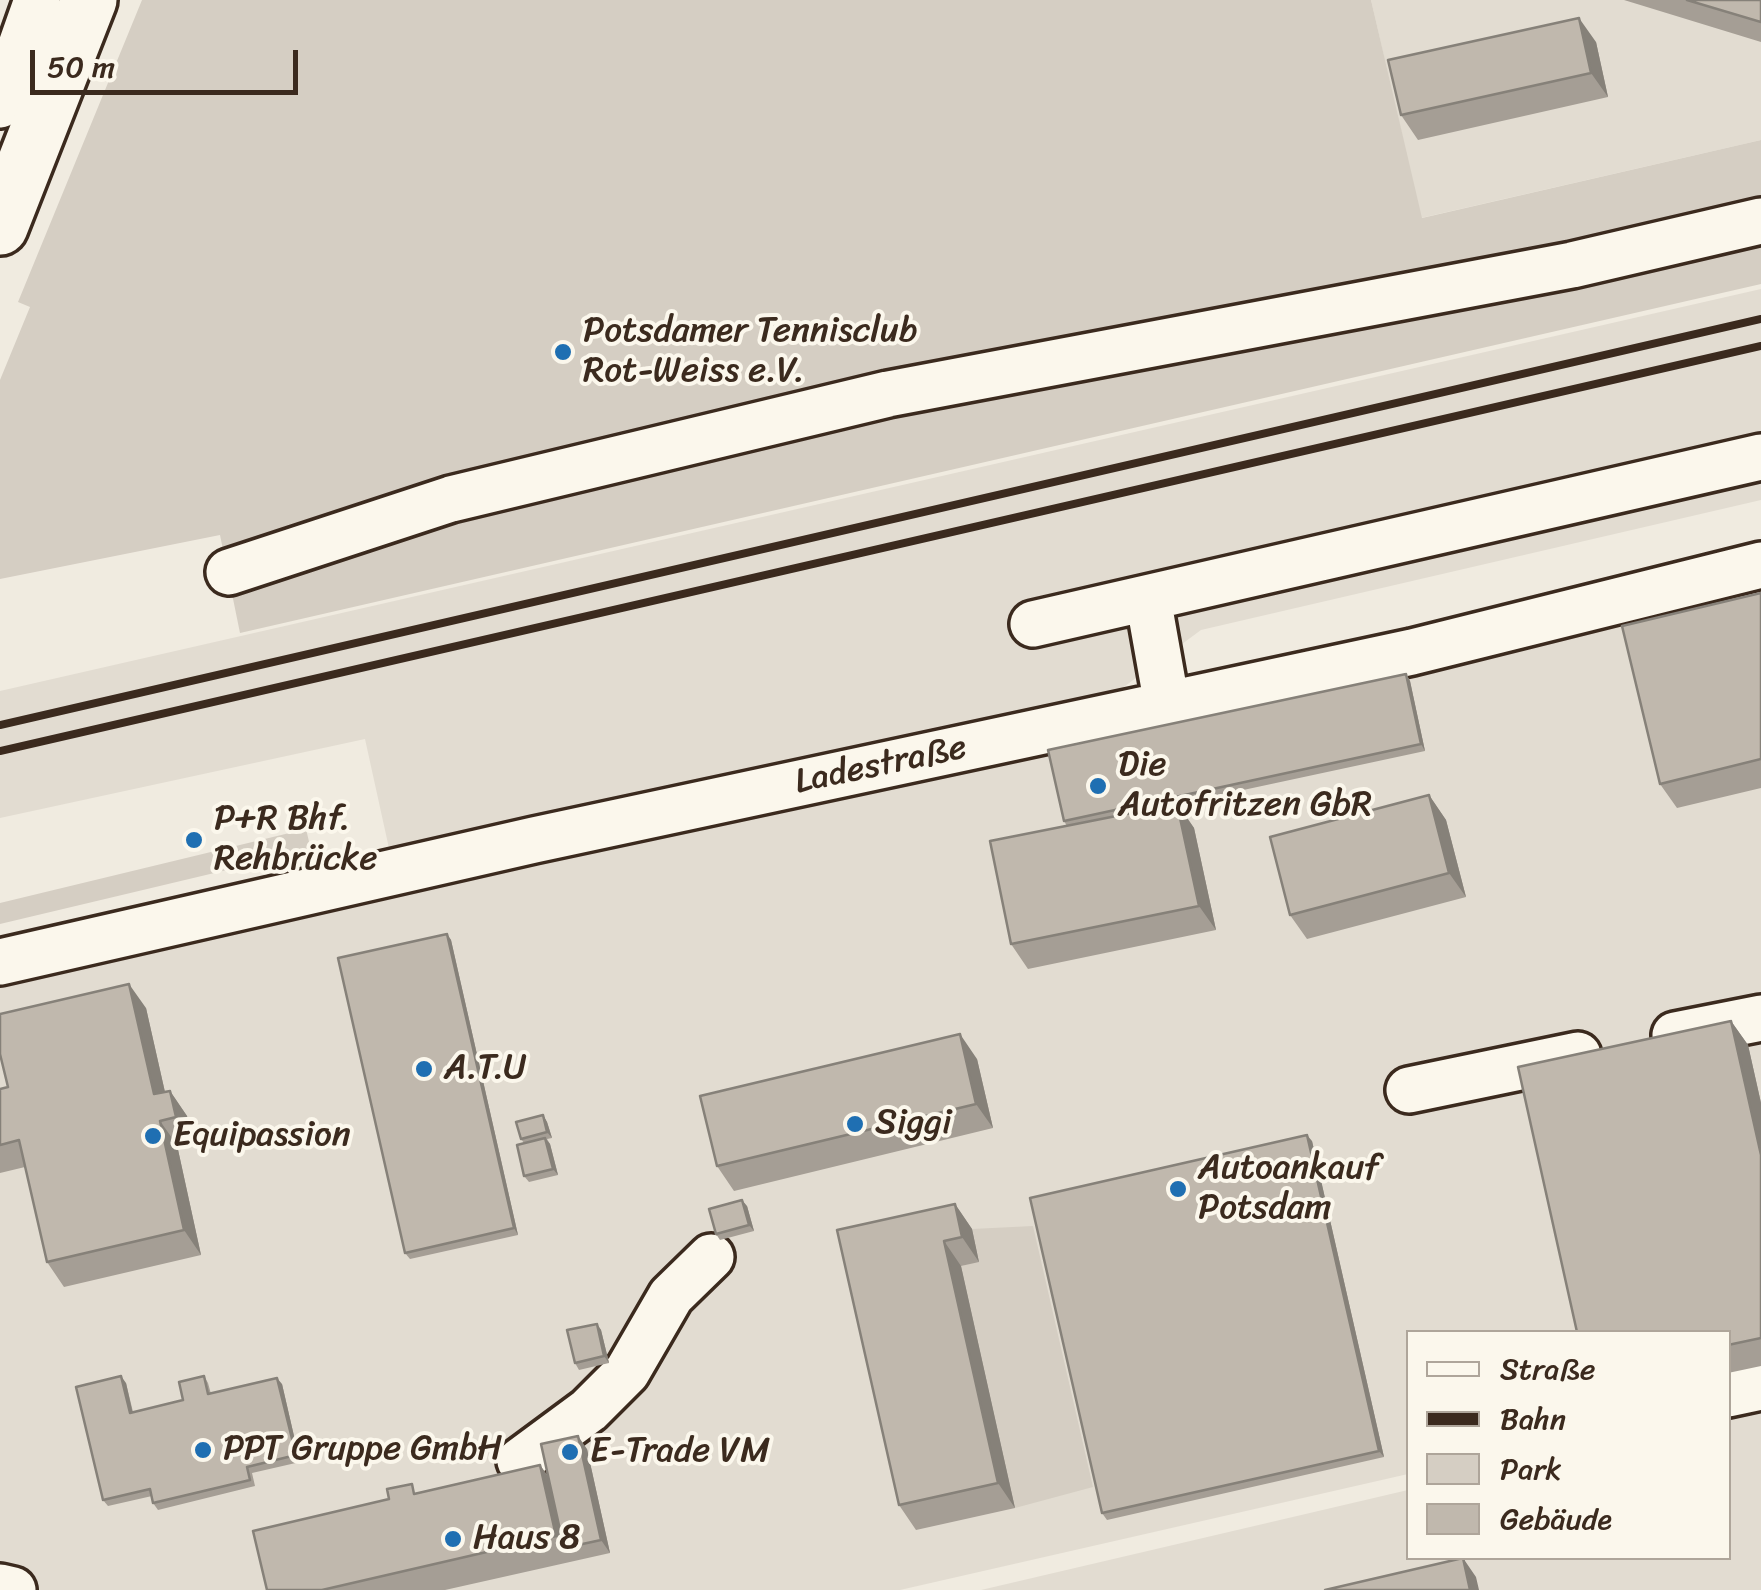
<!DOCTYPE html>
<meta charset="utf-8">
<style>
body{margin:0}
#map{position:relative;width:1761px;height:1590px;overflow:hidden;background:#f0ebe0;font-family:Sriracha,sans-serif}
canvas{display:block}
.legend{position:absolute;left:1406px;top:1330px;width:325px;height:230px;box-sizing:border-box;background:#fbf7ec;border:2px solid #aea59a;margin:0;padding:12px 18px;list-style:none;font-size:30px;color:#3b2a1e}
.legend li{display:flex;align-items:center;gap:20px;height:50px}
.legend b{width:50px;border:2px solid #aea59a}
.scale{position:absolute;left:30px;top:50px;width:268px;height:45px;box-sizing:border-box;border:5px solid #3b2a1e;border-top:0;padding-left:12px;font-size:30px;line-height:35px;white-space:nowrap;color:#3b2a1e;-webkit-text-stroke:8px #fbf7ec;paint-order:stroke}
</style>
<div id="map">
<canvas width="1761" height="1590"></canvas>
<ul class="legend">
<li><b style="height:12px;background:#fbf7ec"></b>Straße</li>
<li><b style="height:12px;background:#3b2a1e"></b>Bahn</li>
<li><b style="height:28px;background:#d5cec3"></b>Park</li>
<li><b style="height:28px;background:#c0b8ad"></b>Gebäude</li>
</ul>
<div class="scale">50 m</div>
</div>
<script>
const ctx = document.querySelector('canvas').getContext('2d');
ctx.lineJoin = 'round';
function fillPath(path, color) { ctx.fillStyle = color; ctx.fill(path, 'evenodd'); }
const toPath = rows => new Path2D(rows.map(r => 'M' + r).join(''));
function trace(path, color, width, dash) { ctx.strokeStyle = color; ctx.lineWidth = width; ctx.lineCap = dash ? 'butt' : 'round'; ctx.setLineDash(dash || []); ctx.stroke(path); }
function drawText(font, color, halo, rows, align = 'center') {
  ctx.font = font + ' Sriracha,sans-serif'; ctx.lineWidth = 8; ctx.setLineDash([]); ctx.textBaseline = 'middle'; ctx.strokeStyle = halo; ctx.fillStyle = color; for (const [text, x, y, turn = 0] of rows) {
    ctx.save(); ctx.translate(x, y); ctx.rotate((+turn || 0) * Math.PI / 180); ctx.textAlign = isNaN(turn) ? turn : align; if (halo) ctx.strokeText(text, 0, 0); ctx.fillText(text, 0, 0); ctx.restore();
  }
}
fillPath(toPath([
 [1371,0,1761,0,1761,140,1421,218],
 [1761,289,1761,500,1201,630,1121,689,392,862,365,739,0,818,0,691],
 [1761,579,1761,1394,1728,1332,1408,1332,1408,1474,900,1590,0,1590,0,981,471,878],
 [1761,1408,1761,1590,981,1590,1408,1490,1408,1558,1728,1558,1729,1416]
]), '#e2dcd1');
fillPath(toPath([
 [142,0,1371,0,1422,218,1761,140,1761,284,240,633,220,535,0,579,0,380,30,307,18,302],
 [306,829,311,850,0,924,0,903],
 [1033,1226,1093,1487,1015,1508,961,1266,979,1261,972,1229]
]), '#d5cec3');
const minor = toPath([
 [0,105,37,0],
 [229,572,451,499,888,394,1572,265,1761,221],
 [1148,598,1167,705],
 [1033,624,1761,457],
 [0,962,534,840,1412,652,1761,565],
 [1675,1035,1761,1018],
 [1409,1090,1578,1055],
 [1728,1394,1761,1387],
 [520,1461,589,1410,627,1372,671,1296,711,1257],
 [0,1587,13,1590]
]);
const major = toPath([
 [0,227,89,0]
]);
trace(minor, '#3b2a1e', 52);
trace(major, '#3b2a1e', 62);
trace(minor, '#fbf7ec', 45);
trace(major, '#fbf7ec', 55);
trace(toPath([
 [0,725,1761,319],
 [0,751,1761,346]
]), '#3b2a1e', 8);
fillPath(toPath([
 [1624,0,1761,0,1761,42],
 [1596,42,1608,97,1418,140,1401,115],
 [1761,593,1761,788,1677,808,1660,784],
 [1406,674,1410,681,1425,751,1178,804,1194,828,1216,930,1028,969,1011,944,1067,826,1064,821],
 [1429,795,1446,820,1466,897,1307,939,1290,915],
 [447,934,451,940,518,1235,410,1259,405,1253],
 [146,1008,165,1092,170,1091,187,1116,193,1141,177,1145,201,1255,64,1287,47,1262,25,1167,0,1173,0,1089,8,1087],
 [1731,1021,1748,1045,1761,1103,1761,1366,1728,1373],
 [977,1059,993,1128,734,1191,717,1166],
 [543,1115,547,1122,552,1138,547,1139,550,1144,558,1175,529,1182,524,1176,524,1143,521,1139],
 [1312,1141,1384,1457,1107,1520,1102,1513],
 [955,1204,972,1229,979,1262,961,1266,1015,1508,916,1530,899,1505,837,1230],
 [747,1206,754,1231,720,1240,716,1234],
 [597,1324,601,1330,609,1363,579,1370,575,1363],
 [204,1376,208,1383,211,1394,282,1384,300,1462,252,1473,255,1486,158,1510,153,1503,152,1496,108,1506,103,1500,126,1383,133,1412,183,1400],
 [587,1449,610,1553,445,1590,267,1590,389,1499,540,1465,549,1478]
]), '#a59e95');
fillPath(toPath([
 [1579,18,1596,42,1608,97,1591,73],
 [1406,674,1410,681,1425,751,1421,744],
 [1429,795,1446,820,1466,897,1449,873],
 [1177,804,1194,828,1216,930,1199,906],
 [447,934,451,940,518,1235,514,1228],
 [129,984,146,1008,171,1119,154,1094],
 [1731,1021,1748,1045,1761,1103,1761,1155],
 [960,1034,977,1059,993,1128,976,1104],
 [170,1091,187,1116,193,1141,176,1117],
 [543,1115,547,1122,552,1138,547,1132],
 [160,1121,177,1145,201,1255,184,1230],
 [1307,1135,1312,1141,1384,1457,1379,1451],
 [545,1138,550,1144,558,1175,553,1169],
 [742,1200,747,1206,754,1231,749,1225],
 [955,1204,972,1229,979,1262,962,1237],
 [944,1241,961,1266,1015,1508,998,1483],
 [597,1324,601,1330,609,1363,604,1356],
 [121,1376,126,1383,134,1419,130,1413],
 [277,1378,282,1384,300,1462,296,1455],
 [578,1436,587,1449,610,1553,601,1540],
 [540,1465,557,1489,564,1548,556,1536],
 [1463,1558,1476,1577,1479,1590,1470,1590]
]), '#868179');
const building = toPath([
 [1687,0,1761,0,1761,22,1687,0],
 [1579,18,1591,73,1401,115,1388,60,1579,18],
 [1761,593,1761,759,1660,784,1622,626,1761,593],
 [1406,674,1421,744,1064,821,1048,750,1406,674],
 [1429,795,1449,873,1290,915,1270,837,1429,795],
 [1177,804,1199,906,1011,944,990,841,1177,804],
 [447,934,514,1228,405,1253,338,958,447,934],
 [129,984,154,1094,170,1091,176,1117,160,1121,184,1230,47,1262,19,1140,0,1145,0,1089,8,1087,0,1054,0,1014,129,984],
 [1731,1021,1761,1155,1761,1338,1728,1345,1728,1332,1577,1332,1518,1067,1731,1021],
 [960,1034,976,1104,717,1166,700,1096,960,1034],
 [543,1115,547,1132,521,1139,516,1122,543,1115],
 [1307,1135,1379,1451,1102,1513,1030,1198,1307,1135],
 [545,1138,553,1169,524,1176,517,1145,545,1138],
 [742,1200,749,1225,716,1234,709,1209,742,1200],
 [955,1204,962,1237,944,1241,998,1483,899,1505,837,1230,955,1204],
 [597,1324,604,1356,575,1363,567,1330,597,1324],
 [121,1376,130,1413,183,1400,179,1382,204,1376,208,1394,277,1378,296,1455,247,1467,250,1480,153,1503,150,1489,103,1500,76,1387,121,1376],
 [578,1436,601,1540,564,1548,541,1444,578,1436],
 [540,1465,556,1536,322,1590,267,1590,253,1531,389,1499,387,1489,412,1484,414,1494,540,1465],
 [1463,1558,1470,1590,1325,1590,1463,1558]
]);
fillPath(building, '#c0b8ad');
trace(building, '#868179', 2.5);
for (const [x, y, r, color] of [
 [563,352,10,"#1f6fb2"],
 [1098,786,10,"#1f6fb2"],
 [194,840,10,"#1f6fb2"],
 [424,1069,10,"#1f6fb2"],
 [855,1124,10,"#1f6fb2"],
 [153,1136,10,"#1f6fb2"],
 [1178,1189,10,"#1f6fb2"],
 [203,1450,10,"#1f6fb2"],
 [570,1452,10,"#1f6fb2"],
 [453,1539,10,"#1f6fb2"]
]) { const dot = new Path2D(); dot.arc(x, y, r, 0, 2 * Math.PI); ctx.fillStyle = color; ctx.fill(dot); trace(dot, '#fbf7ec', 4); }
drawText('35px', '#3b2a1e', '#fbf7ec', [
 ["Potsdamer Tennisclub",583,332],
 ["Rot-Weiss e.V.",583,372],
 ["Die",1118,766],
 ["Autofritzen GbR",1118,806],
 ["P+R Bhf.",214,820],
 ["Rehbrücke",214,860],
 ["A.T.U",444,1069],
 ["Siggi",875,1124],
 ["Equipassion",173,1136],
 ["Autoankauf",1198,1169],
 ["Potsdam",1198,1209],
 ["PPT Gruppe GmbH",223,1450],
 ["E-Trade VM",590,1452],
 ["Haus 8",473,1539]
], 'left');
drawText('35px', '#3b2a1e', '#fbf7ec', [
 ["Ladestraße",881,766,-12]
]);
</script>
